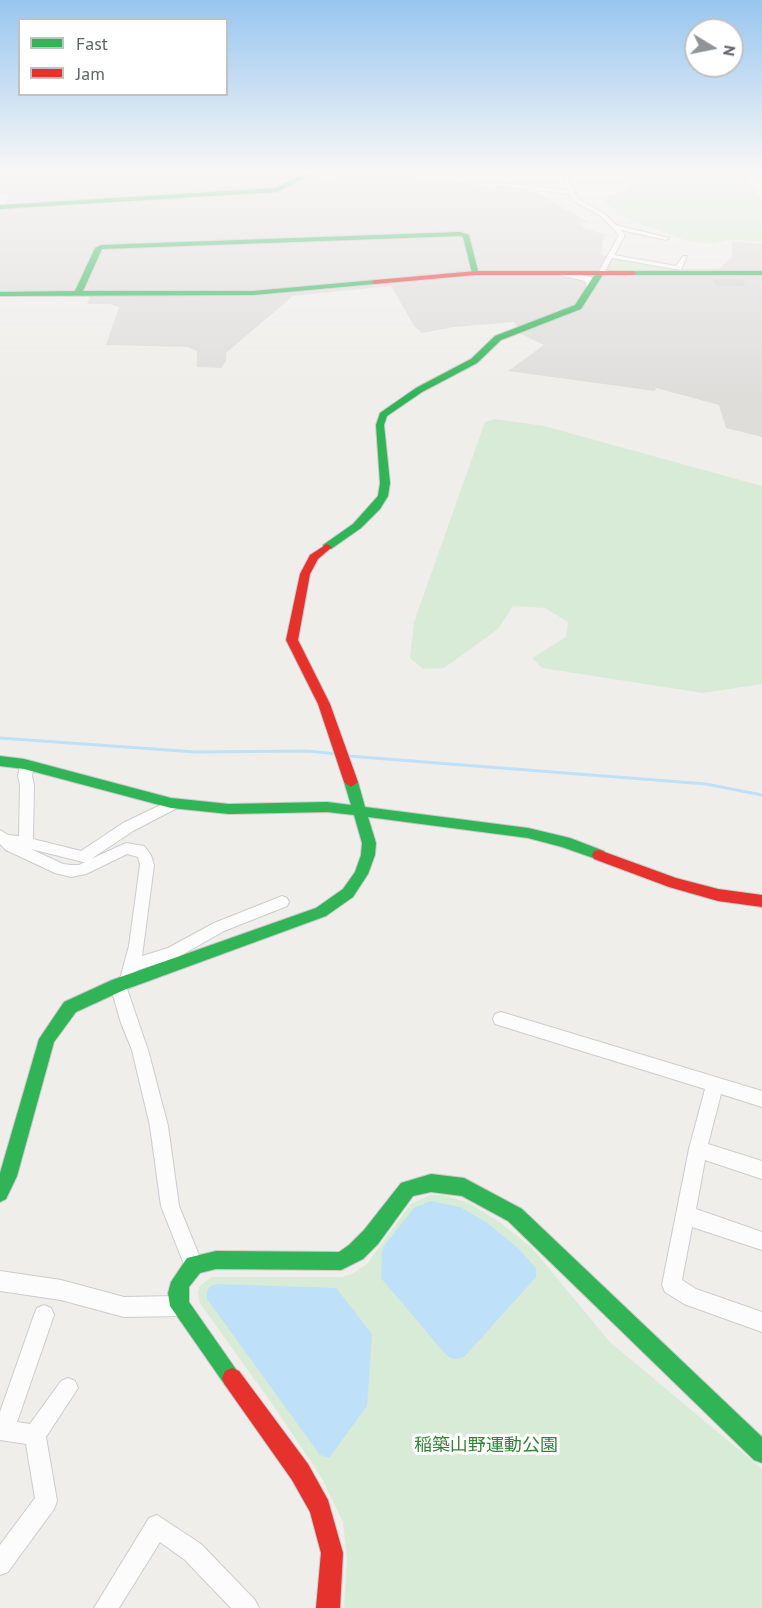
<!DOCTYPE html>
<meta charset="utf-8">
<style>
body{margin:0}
#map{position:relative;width:762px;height:1608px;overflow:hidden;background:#efeeea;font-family:"PT Sans",sans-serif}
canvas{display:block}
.legend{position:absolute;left:18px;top:18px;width:210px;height:78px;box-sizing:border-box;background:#fff;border:2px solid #bfc1c3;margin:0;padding:8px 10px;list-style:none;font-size:18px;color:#5f6368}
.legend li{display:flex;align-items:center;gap:12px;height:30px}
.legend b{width:30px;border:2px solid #bfc1c3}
.north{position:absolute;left:684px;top:18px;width:60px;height:60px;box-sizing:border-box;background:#fff;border:2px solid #bfc1c3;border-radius:50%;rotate:100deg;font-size:16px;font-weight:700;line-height:24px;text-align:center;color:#5f6368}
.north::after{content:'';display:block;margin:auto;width:21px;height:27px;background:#919496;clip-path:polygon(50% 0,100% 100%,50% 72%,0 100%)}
</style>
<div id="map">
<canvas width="762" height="1608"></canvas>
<ul class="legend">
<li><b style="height:8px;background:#30b455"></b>Fast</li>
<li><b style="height:8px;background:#e5322d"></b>Jam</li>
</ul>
<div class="north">N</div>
</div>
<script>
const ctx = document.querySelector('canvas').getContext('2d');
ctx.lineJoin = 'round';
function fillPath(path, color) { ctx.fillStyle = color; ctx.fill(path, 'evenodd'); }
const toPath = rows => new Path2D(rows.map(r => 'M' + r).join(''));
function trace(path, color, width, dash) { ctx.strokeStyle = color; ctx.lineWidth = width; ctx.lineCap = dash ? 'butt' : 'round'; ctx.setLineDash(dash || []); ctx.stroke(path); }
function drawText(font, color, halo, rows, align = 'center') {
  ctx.font = font + ' "PT Sans","Noto Sans JP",sans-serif'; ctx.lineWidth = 6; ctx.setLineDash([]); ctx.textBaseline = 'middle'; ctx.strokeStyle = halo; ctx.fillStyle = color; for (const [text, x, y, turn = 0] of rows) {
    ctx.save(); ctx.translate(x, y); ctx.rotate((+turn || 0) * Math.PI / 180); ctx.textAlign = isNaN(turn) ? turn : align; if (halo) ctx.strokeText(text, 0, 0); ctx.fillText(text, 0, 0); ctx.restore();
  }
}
fillPath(toPath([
 [0,172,279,172,293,176,334,178,392,172,486,186,504,187,538,193,588,222,579,223,585,229,605,234,601,255,613,258,683,269,719,269,732,257,732,241,762,244,762,437,726,428,719,405,656,388,655,391,508,371,544,345,521,334,514,322,454,327,422,333,414,326,391,286,293,296,226,353,226,361,221,368,197,367,197,351,187,347,106,345,119,307,110,304,87,304,90,297,0,296,0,206,5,204,8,198,6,194,0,194]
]), '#dfddda');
fillPath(toPath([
 [619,172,743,172,762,199,762,242,728,240,710,244,685,240,634,222,619,214,604,201,604,198,630,188,627,180],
 [613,258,675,268,676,271,616,270,609,265],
 [495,419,544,426,762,486,762,684,703,693,542,668,532,658,566,637,568,622,545,608,513,606,498,629,444,668,423,669,410,658,414,622,480,436,485,422],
 [430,1195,443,1195,469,1203,501,1223,532,1248,610,1342,762,1469,762,1608,344,1608,347,1559,343,1522,320,1475,273,1405,199,1302,198,1292,200,1286,211,1277,342,1277,354,1273,367,1264,411,1204]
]), '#d8ebd6');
fillPath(toPath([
 [431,1201,460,1207,486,1222,519,1249,536,1268,536,1277,464,1357,454,1359,446,1355,381,1278,382,1251,384,1246,414,1208],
 [217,1284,336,1288,372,1334,367,1406,329,1458,320,1455,207,1299,207,1291,211,1286]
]), '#bfe0f9');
trace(toPath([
 [0,738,196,752,307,751,338,754],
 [348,756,706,784,762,795]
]), '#bfe0f9', 3);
const building = toPath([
 [711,278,742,278,747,287,717,287,711,278]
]);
fillPath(building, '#d6d5d3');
trace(building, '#deddd9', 1.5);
const street = toPath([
 [285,172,333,174,371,172,333,178,285,172],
 [560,172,566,172,578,199,605,214,616,225,669,238,666,240,621,230,625,235,614,255,676,266,683,256,687,256,681,270,612,258,603,275,597,275,619,235,601,216,573,201,569,194,495,185,498,183,568,190,560,172],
 [748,172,755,172,762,178,762,183,748,172],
 [562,271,591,277,595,282,595,288,588,290,585,281,559,275,558,273,562,271],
 [27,760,34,765,32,776,34,785,33,839,81,851,123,823,171,800,181,800,183,803,181,806,133,831,91,859,126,843,144,846,151,855,154,865,142,956,168,948,214,923,277,898,282,896,287,898,289,902,287,906,224,931,178,957,138,970,133,987,127,989,148,1050,168,1126,179,1206,203,1265,201,1272,194,1274,187,1272,161,1206,150,1126,132,1050,121,1023,110,985,112,980,120,979,129,946,140,865,138,857,127,854,86,874,71,877,55,873,6,850,0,844,0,830,8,835,19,836,20,785,18,776,20,765,27,760],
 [31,849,83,862,85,862,79,865,71,865,63,864,31,849],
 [501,1012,762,1091,762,1107,721,1094,708,1144,762,1161,762,1179,705,1160,696,1209,762,1232,762,1250,692,1227,682,1280,696,1289,762,1312,762,1332,684,1304,665,1292,662,1285,689,1149,705,1089,495,1024,493,1019,495,1014,501,1012],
 [0,1271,61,1280,124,1297,180,1296,187,1299,190,1306,187,1313,180,1316,124,1317,61,1300,0,1291,0,1271],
 [44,1305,51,1308,54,1315,17,1422,30,1424,61,1381,68,1378,75,1381,78,1388,46,1437,57,1501,54,1509,8,1572,0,1575,0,1545,35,1498,26,1444,0,1440,0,1412,34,1315,37,1308,44,1305],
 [157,1515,201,1544,255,1600,259,1608,231,1608,185,1560,160,1542,119,1608,94,1608,149,1518,157,1515]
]);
const fast = toPath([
 [306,173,308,176,277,192,0,209,0,205,276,188,306,173],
 [460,232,469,235,479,275,472,273,463,237,460,236,102,249,83,291,253,291,375,280,379,282,375,284,253,295,0,296,0,292,75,291,95,248,101,245,460,232],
 [597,271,604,273,581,309,501,340,477,363,422,392,387,416,384,425,390,483,388,496,380,509,361,528,331,549,323,549,323,545,353,524,378,496,380,483,376,425,380,413,416,388,471,359,495,336,575,305,597,271],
 [630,271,762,271,762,275,633,275,629,273,630,271],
 [0,756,24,759,171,798,229,804,327,802,351,805,344,782,351,777,358,782,365,807,528,828,570,838,604,851,606,855,604,859,599,860,562,847,528,838,368,817,376,843,375,855,368,874,353,897,326,916,124,990,76,1012,54,1042,17,1176,6,1199,0,1202,0,1173,39,1039,64,1002,112,980,316,908,343,889,355,872,361,855,362,843,354,815,327,812,229,814,171,808,24,769,0,766,0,756],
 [431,1174,464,1178,522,1209,762,1437,762,1463,754,1460,508,1221,462,1196,431,1192,413,1196,378,1244,363,1259,341,1270,216,1269,200,1273,189,1287,189,1302,242,1378,239,1385,232,1388,225,1385,170,1306,168,1293,171,1282,187,1258,216,1251,339,1252,349,1245,364,1230,401,1183,431,1174]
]);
const jam = toPath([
 [476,271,633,271,637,273,633,275,476,275,375,284,371,282,375,280,476,271],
 [327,544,332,547,318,559,310,574,298,640,330,704,358,782,351,787,344,782,318,704,286,640,300,574,310,555,327,544],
 [599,850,676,878,718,889,762,895,762,907,718,901,669,887,594,859,592,855,594,851,599,850],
 [232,1368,239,1371,308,1464,328,1500,343,1553,340,1608,316,1608,321,1553,310,1512,292,1480,225,1385,222,1378,225,1371,232,1368]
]);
trace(street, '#cbcccc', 2);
trace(fast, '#cacacb', 2);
trace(jam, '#cacacb', 2);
fillPath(street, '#fdfcfc');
fillPath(fast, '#30b455');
fillPath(jam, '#e5322d');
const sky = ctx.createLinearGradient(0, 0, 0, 397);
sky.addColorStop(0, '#97c6ef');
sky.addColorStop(0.43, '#f8f7f6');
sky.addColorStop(1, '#f8f7f600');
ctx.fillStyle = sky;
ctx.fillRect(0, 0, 762, 397);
drawText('18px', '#348238', '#fff', [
 ["稲築山野運動公園",486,1446]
]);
</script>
